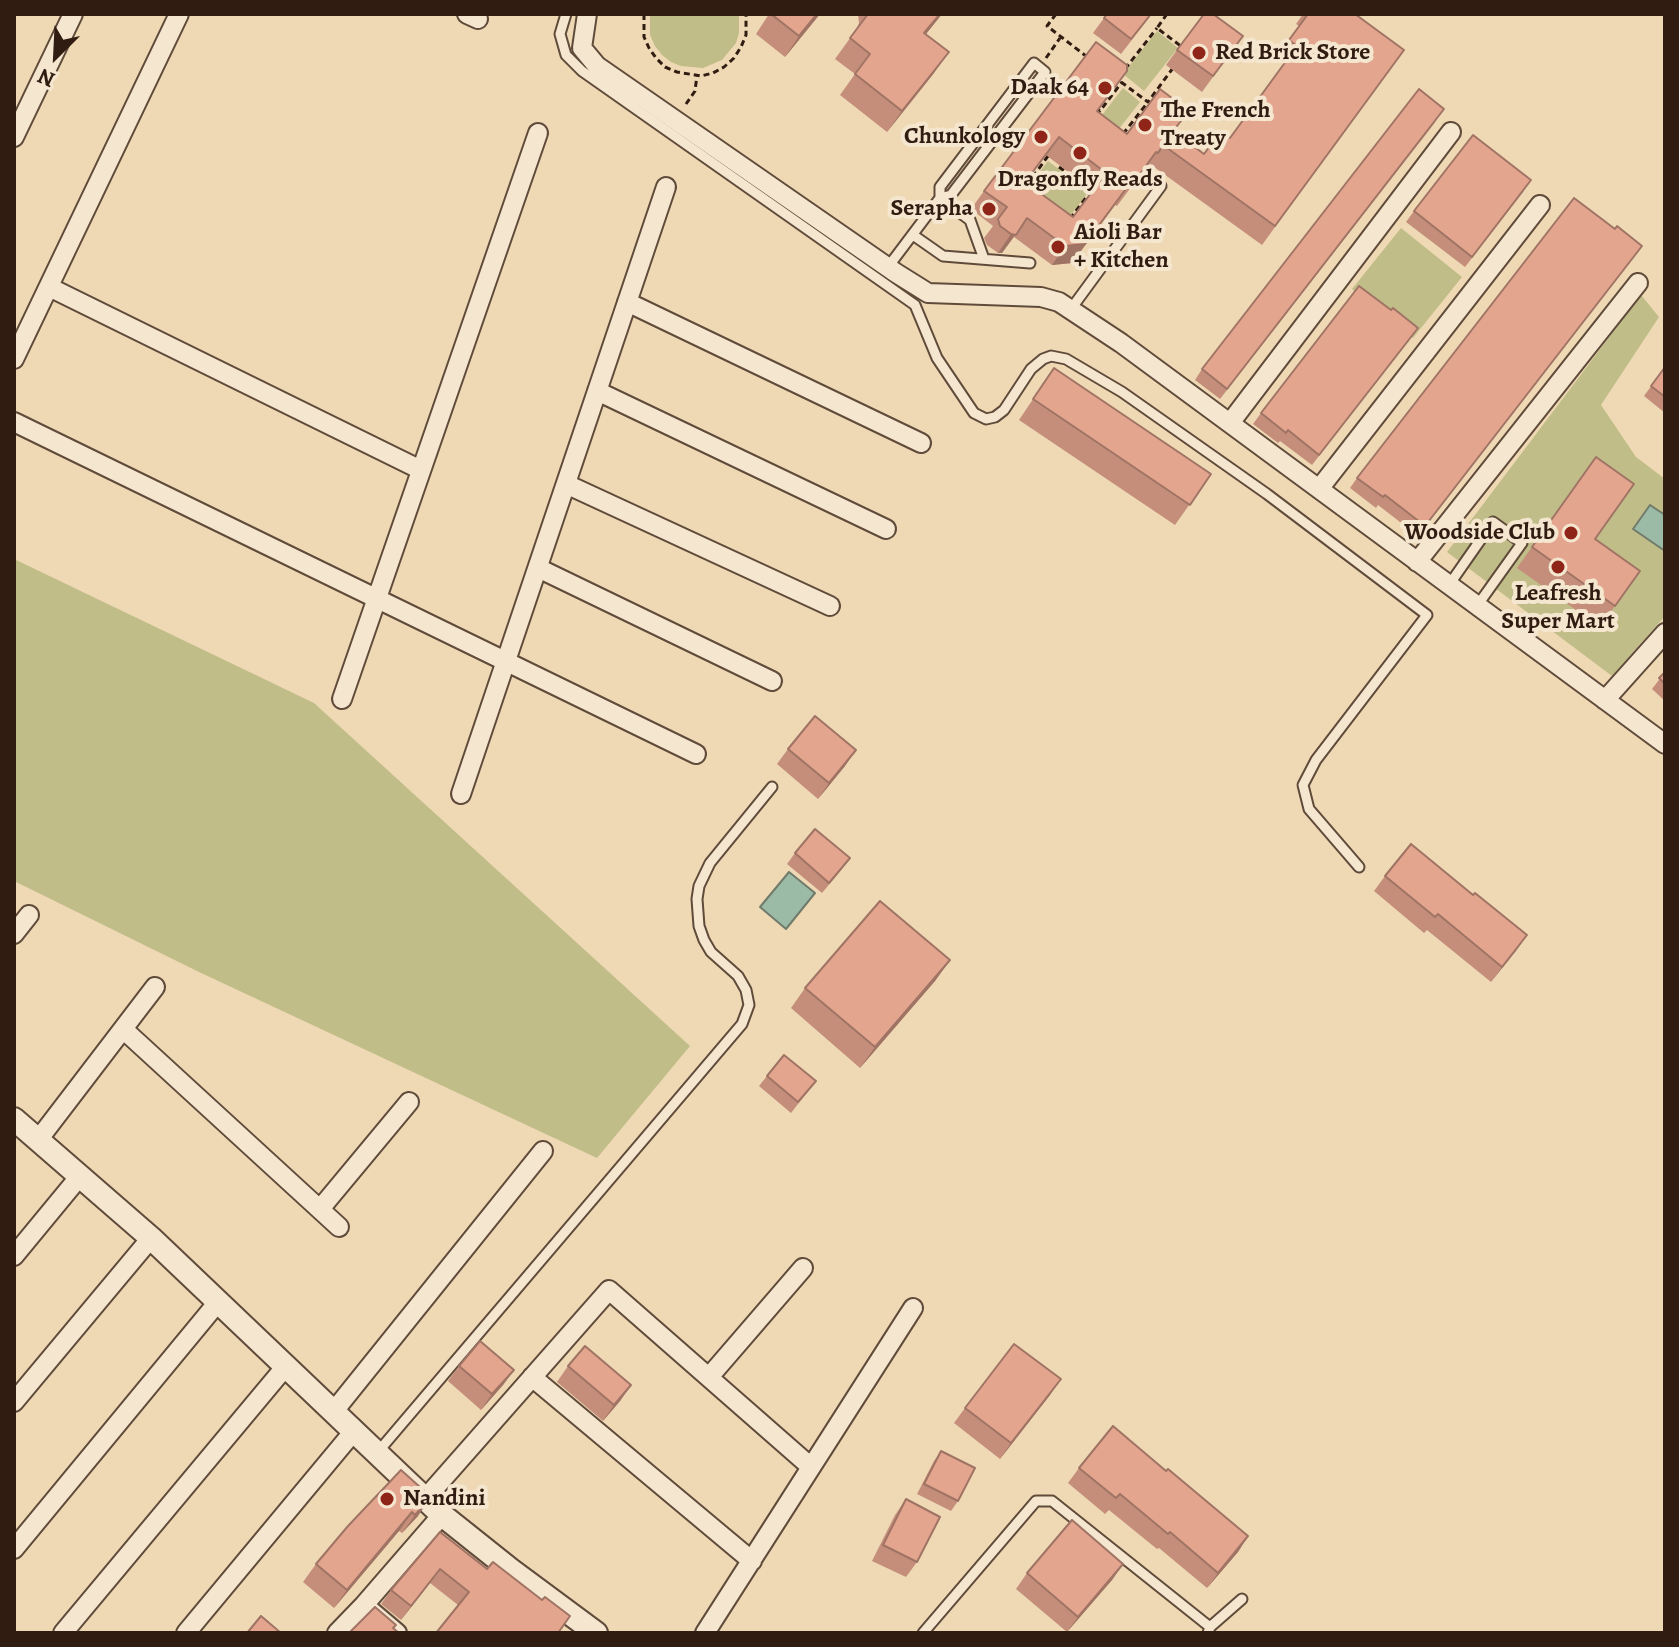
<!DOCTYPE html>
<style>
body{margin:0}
#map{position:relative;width:1679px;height:1647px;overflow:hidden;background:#efd9b5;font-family:Alegreya,serif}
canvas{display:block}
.frame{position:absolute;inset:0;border:16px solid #311c12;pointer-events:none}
.north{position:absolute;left:16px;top:16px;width:80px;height:80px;-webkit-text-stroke:6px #f5e6cf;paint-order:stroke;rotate:204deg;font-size:22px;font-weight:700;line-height:32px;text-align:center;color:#311c12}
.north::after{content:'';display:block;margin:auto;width:28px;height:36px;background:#311c12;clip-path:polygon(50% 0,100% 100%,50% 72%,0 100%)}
</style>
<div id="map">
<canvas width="1679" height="1647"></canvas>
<div class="frame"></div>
<div class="north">N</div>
</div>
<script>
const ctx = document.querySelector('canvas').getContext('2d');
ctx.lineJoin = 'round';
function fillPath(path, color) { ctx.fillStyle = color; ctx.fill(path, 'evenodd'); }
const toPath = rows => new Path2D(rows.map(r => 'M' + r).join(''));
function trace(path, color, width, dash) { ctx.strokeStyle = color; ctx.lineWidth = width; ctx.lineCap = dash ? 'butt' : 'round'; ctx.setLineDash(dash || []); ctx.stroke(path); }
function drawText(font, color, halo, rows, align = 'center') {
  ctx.font = font + ' Alegreya,serif'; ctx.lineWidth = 8; ctx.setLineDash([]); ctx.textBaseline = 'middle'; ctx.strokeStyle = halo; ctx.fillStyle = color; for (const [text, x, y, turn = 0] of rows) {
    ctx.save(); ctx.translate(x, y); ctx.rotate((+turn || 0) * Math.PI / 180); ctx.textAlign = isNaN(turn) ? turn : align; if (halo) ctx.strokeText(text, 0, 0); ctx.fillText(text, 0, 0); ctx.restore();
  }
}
fillPath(toPath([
 [650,14,739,14,739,33,736,43,722,60,703,68,681,66,671,62,662,55,655,46,650,35],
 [1157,31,1178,48,1144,91,1123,74],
 [1123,88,1140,102,1108,143,1091,129],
 [1048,161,1089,191,1059,231,1018,200],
 [1401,228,1462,277,1413,338,1352,289],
 [1641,295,1659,317,1601,405,1636,457,1665,479,1665,515,1650,505,1633,529,1665,551,1665,616,1612,676,1447,552],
 [14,559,314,703,690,1046,597,1158,199,972,14,881]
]), '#c0bd88');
const water = toPath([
 [1650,505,1665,515,1665,551,1633,529,1650,505],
 [789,872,815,893,786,929,760,907,789,872]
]);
fillPath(water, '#9bbba7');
trace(water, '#717b6b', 2);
const service = toPath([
 [566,14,560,34,566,55,582,71,915,305,937,358,974,413,986,419,995,417,1004,410,1031,369,1043,359,1051,356,1066,359,1122,392,1267,494,1427,615,1316,760,1303,785,1309,809,1359,867],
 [940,198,970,220,984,259],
 [913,235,943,256,1030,263],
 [888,267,940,198,940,187,1034,63,1045,72,951,195,940,198],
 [1071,309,1161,186],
 [1449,585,1493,522,1522,543,1477,606],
 [377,1453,742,1024,749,1005,746,990,738,976,711,952,704,940,699,926,697,899,699,886,710,863,772,787],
 [923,1633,1036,1501,1052,1501,1210,1627],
 [1208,1633,1210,1627,1242,1599]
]);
const minor = toPath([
 [467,14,478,19],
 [587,14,582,48,597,66,896,273,928,293,1041,297,1059,302,1121,343,1665,744],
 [14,137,73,14],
 [49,287,421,470],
 [627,302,921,443],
 [14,359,179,14],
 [597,391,886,529],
 [14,422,696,754],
 [1230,423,1451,132],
 [566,484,830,606],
 [1319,489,1540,205],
 [1417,562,1638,283],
 [538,568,772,681],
 [342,699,538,133],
 [1605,700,1665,633],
 [461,794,666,187],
 [14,934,29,915],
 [123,1029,339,1227],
 [38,1140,155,987],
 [320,1209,409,1102],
 [14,1256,80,1176],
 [532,1377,752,1561],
 [709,1377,803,1268],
 [14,1402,151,1238],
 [334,1411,543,1151],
 [425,1499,609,1290,811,1467],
 [14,1549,218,1302],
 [63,1633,286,1366],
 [186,1633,354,1431],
 [337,1633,364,1605],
 [397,1633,364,1605,442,1515],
 [705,1633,913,1308]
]);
const tertiary = toPath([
 [14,1119,151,1238,442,1515,511,1570,596,1633]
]);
trace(service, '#604b3b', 13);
trace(minor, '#604b3b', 22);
trace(tertiary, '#604b3b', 26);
trace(toPath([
 [644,14,644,37,649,48,656,58,665,67,677,72,701,76,713,73,724,67,734,58,741,47,746,35,746,14],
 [1056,14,1047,26,1086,56],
 [1167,14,1157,28,1182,47],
 [1046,58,1060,38],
 [1125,69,1157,28],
 [1121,82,1148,102,1173,68],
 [686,104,695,91,697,75],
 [1095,108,1100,111,1122,82],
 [1123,134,1148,102],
 [1059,167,1085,186],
 [1027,185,1048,156],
 [1070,219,1091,191,1085,186,1088,182]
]), '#311c12', 3, [6, 4]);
trace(service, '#f5e6cf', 9);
trace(minor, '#f5e6cf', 18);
trace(tertiary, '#f5e6cf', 22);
fillPath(toPath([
 [769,14,820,14,785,57,756,34],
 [858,14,942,14,926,34,934,73,887,132,840,95,855,74,835,59,856,30,859,23],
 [1107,14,1152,14,1121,54,1093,33],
 [1303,14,1355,14,1404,50,1262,245,1150,164,1144,172,1143,171,1117,206,1115,205,1072,263,1052,265,1014,237,1002,253,998,253,987,245,984,238,993,226,971,209,984,191,1127,71,1097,112,1127,134,1174,132,1204,154,1230,138,1284,64,1276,59,1299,26,1296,24],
 [1046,155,1093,191,1073,217,1026,182],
 [1243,36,1202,92,1166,65,1177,50],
 [1437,120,1220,399,1195,380,1202,369],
 [1524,191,1465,267,1406,222,1414,211],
 [1615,229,1642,246,1418,536,1378,505,1376,508,1350,488,1357,478],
 [1411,338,1312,465,1280,441,1278,443,1253,424,1261,413],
 [1665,367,1665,413,1644,396],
 [1054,368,1211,474,1175,525,1019,420],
 [1596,457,1595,539,1640,571,1600,627,1517,568],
 [1665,672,1665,701,1652,689],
 [788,749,845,766,818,799,777,764],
 [795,853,842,869,822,893,787,864],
 [1385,876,1473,895,1527,935,1491,982,1427,930,1424,933,1374,891],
 [950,960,935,981,860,1068,791,1008,805,988],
 [767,1076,816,1081,791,1113,759,1086],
 [459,1366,514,1370,503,1385,481,1410,448,1381],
 [568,1366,631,1385,620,1401,603,1421,557,1382],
 [1050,1395,1000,1459,954,1423,965,1408],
 [941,1451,958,1501,951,1511,917,1494,934,1461],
 [1079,1468,1166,1471,1248,1536,1238,1552,1207,1588,1159,1548,1157,1549,1109,1510,1105,1514,1068,1483],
 [401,1470,418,1516,402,1533,399,1531,334,1608,303,1582,316,1564],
 [906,1499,917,1562,906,1577,872,1561,895,1515],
 [440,1532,487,1569,570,1616,458,1605,430,1583,401,1620,381,1604,391,1590],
 [1123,1564,1112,1580,1067,1632,1016,1589,1027,1573]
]), '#c48e7b');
fillPath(toPath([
 [817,14,820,14,785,57,799,36],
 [940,14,942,14,910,54,924,33],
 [949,52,934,73,887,132,902,111],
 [1115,205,1072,263,1052,265,1065,246],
 [1027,218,1002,253,998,253,1011,234],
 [856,750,845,766,818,799,829,783],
 [1527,935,1516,951,1491,982,1502,967],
 [950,960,935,981,860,1068,875,1047],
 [514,1370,503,1385,481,1410,492,1394],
 [1061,1379,1050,1395,1000,1459,1011,1443],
 [631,1385,620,1401,603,1421,614,1405],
 [431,1497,418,1516,402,1533,415,1515],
 [412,1512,399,1531,334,1608,347,1590],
 [1248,1536,1238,1552,1207,1588,1218,1573],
 [1123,1564,1112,1580,1067,1632,1078,1617],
 [440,1569,430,1583,401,1620,411,1606]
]), '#a07464');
const building = toPath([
 [771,14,817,14,799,36,771,14],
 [868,14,940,14,924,33,949,52,902,111,855,74,870,54,850,38,868,14],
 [1107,14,1151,14,1131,39,1104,18,1107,14],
 [1204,14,1213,14,1243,36,1213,76,1177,50,1204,14],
 [1308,14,1355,14,1404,50,1275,226,1163,145,1158,153,1156,152,1130,188,1128,186,1085,244,1065,246,1027,218,1016,235,1011,234,1000,226,998,219,1007,207,984,191,1096,42,1127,65,1127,71,1097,111,1127,134,1160,89,1189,111,1173,131,1204,154,1221,131,1230,138,1297,46,1289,40,1308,14],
 [1059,137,1106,173,1073,217,1025,182,1059,137],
 [1419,89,1444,109,1227,389,1202,369,1419,89],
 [1473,135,1531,180,1472,257,1414,211,1473,135],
 [1574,198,1615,229,1617,226,1642,246,1425,526,1385,495,1383,497,1357,478,1574,198],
 [1359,286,1391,310,1393,308,1418,328,1319,455,1288,430,1286,433,1261,413,1359,286],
 [1665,367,1665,397,1651,386,1665,367],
 [1054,368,1211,474,1190,505,1033,399,1054,368],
 [1596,457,1634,484,1595,539,1640,571,1615,606,1532,547,1596,457],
 [1665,672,1665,684,1659,678,1665,672],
 [815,716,856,750,829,783,788,749,815,716],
 [815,829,850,858,829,883,795,853,815,829],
 [1411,844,1473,895,1475,893,1527,935,1502,967,1438,914,1435,917,1385,876,1411,844],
 [880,901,950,960,875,1047,805,988,880,901],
 [784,1055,816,1081,798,1102,767,1076,784,1055],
 [480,1341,514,1370,492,1394,459,1366,480,1341],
 [1014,1344,1061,1379,1011,1443,965,1408,1014,1344],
 [585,1346,631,1385,614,1405,568,1366,585,1346],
 [1113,1426,1166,1471,1168,1469,1248,1536,1218,1573,1170,1532,1168,1534,1120,1494,1116,1498,1079,1468,1113,1426],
 [941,1451,975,1468,958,1501,924,1484,941,1451],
 [401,1470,431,1497,415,1515,412,1512,347,1590,316,1564,348,1526,401,1470],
 [906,1499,940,1517,917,1562,883,1545,906,1499],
 [1072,1520,1123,1564,1078,1617,1027,1573,1072,1520],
 [440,1532,487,1569,493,1562,542,1600,545,1597,570,1616,558,1633,436,1633,469,1592,440,1569,411,1606,391,1590,440,1532],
 [375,1607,396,1625,393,1628,399,1633,350,1632,375,1607],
 [261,1616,281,1633,247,1633,261,1616]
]);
fillPath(building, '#e4a58f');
trace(building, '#a07464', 2);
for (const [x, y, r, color] of [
 [1199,53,8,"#8f2418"],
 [1105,88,8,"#8f2418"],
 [1145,125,8,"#8f2418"],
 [1041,137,8,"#8f2418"],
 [1080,153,8,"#8f2418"],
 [989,209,8,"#8f2418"],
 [1058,247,8,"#8f2418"],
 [1571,533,8,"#8f2418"],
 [1558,567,8,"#8f2418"],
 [387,1499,8,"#8f2418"]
]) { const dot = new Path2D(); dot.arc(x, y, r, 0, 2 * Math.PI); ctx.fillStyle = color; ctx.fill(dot); trace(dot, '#f5e6cf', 3); }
drawText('bold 24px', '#311c12', '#f5e6cf', [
 ["Red Brick Store",1215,53],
 ["Daak 64",1089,88,"right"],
 ["The French",1161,111],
 ["Treaty",1161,139],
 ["Chunkology",1025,137,"right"],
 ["Dragonfly Reads",1080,180,"center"],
 ["Serapha",973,209,"right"],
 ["Aioli Bar",1074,233],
 ["+ Kitchen",1074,261],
 ["Woodside Club",1555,533,"right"],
 ["Leafresh",1558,594,"center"],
 ["Super Mart",1558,622,"center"],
 ["Nandini",403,1499]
], 'left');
</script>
